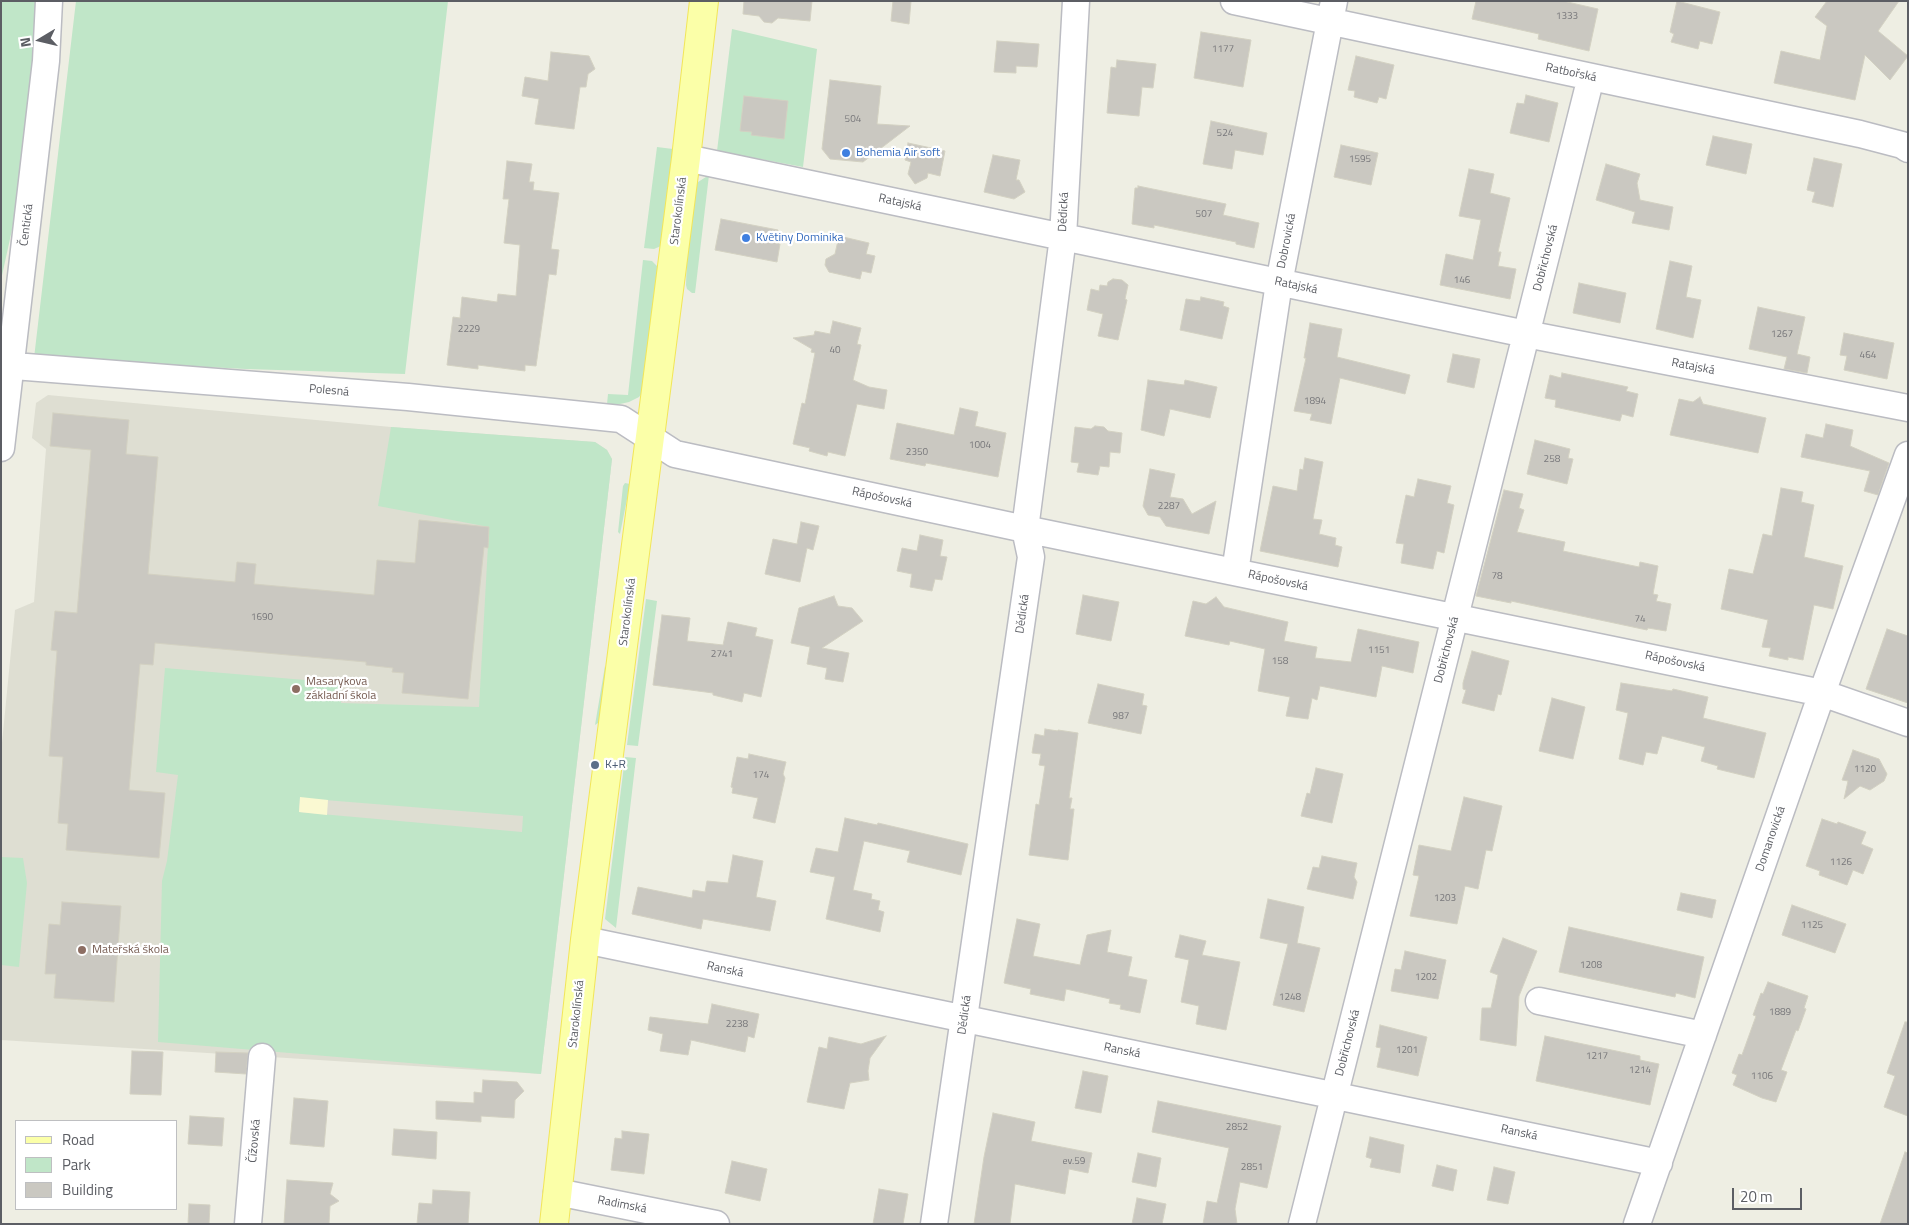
<!DOCTYPE html>
<meta charset="utf-8">
<style>
body{margin:0}
#map{position:relative;width:1909px;height:1225px;overflow:hidden;background:#eeeee3;font-family:"Titillium Web",sans-serif}
canvas{display:block}
.frame{position:absolute;inset:0;border:2px solid #5c5e64;pointer-events:none}
.legend{position:absolute;left:15px;top:1120px;width:162px;height:90px;box-sizing:border-box;background:#fff;border:1px solid #bebfc1;margin:0;padding:6px 9px;list-style:none;font-size:15px;color:#5c5e64}
.legend li{display:flex;align-items:center;gap:10px;height:25px}
.legend b{width:25px;border:1px solid #bebfc1}
.north{position:absolute;left:15px;top:15px;width:50px;height:50px;-webkit-text-stroke:4px #fff;paint-order:stroke;rotate:261deg;font-size:14px;font-weight:700;line-height:20px;text-align:center;color:#5c5e64}
.north::after{content:'';display:block;margin:auto;width:18px;height:22px;background:#5c5e64;clip-path:polygon(50% 0,100% 100%,50% 72%,0 100%)}
.scale{position:absolute;left:1732px;top:1188px;width:70px;height:22px;box-sizing:border-box;border:2px solid #5c5e64;border-top:0;padding-left:6px;font-size:15px;line-height:18px;white-space:nowrap;color:#5c5e64;-webkit-text-stroke:4px #fff;paint-order:stroke}
</style>
<div id="map">
<canvas width="1909" height="1225"></canvas>
<div class="frame"></div>
<ul class="legend">
<li><b style="height:6px;background:#fbffa8"></b>Road</li>
<li><b style="height:14px;background:#c0e6c8"></b>Park</li>
<li><b style="height:14px;background:#cac8c1"></b>Building</li>
</ul>
<div class="north">N</div>
<div class="scale">20 m</div>
</div>
<script>
const ctx = document.querySelector('canvas').getContext('2d');
ctx.lineJoin = 'round';
function fillPath(path, color) { ctx.fillStyle = color; ctx.fill(path, 'evenodd'); }
const toPath = rows => new Path2D(rows.map(r => 'M' + r).join(''));
function trace(path, color, width, dash) { ctx.strokeStyle = color; ctx.lineWidth = width; ctx.lineCap = dash ? 'butt' : 'round'; ctx.setLineDash(dash || []); ctx.stroke(path); }
function drawText(font, color, halo, rows, align = 'center') {
  ctx.font = font + ' "Titillium Web",sans-serif'; ctx.lineWidth = 4.5; ctx.setLineDash([]); ctx.textBaseline = 'middle'; ctx.strokeStyle = halo; ctx.fillStyle = color; for (const [text, x, y, turn = 0] of rows) {
    ctx.save(); ctx.translate(x, y); ctx.rotate((+turn || 0) * Math.PI / 180); ctx.textAlign = isNaN(turn) ? turn : align; if (halo) ctx.strokeText(text, 0, 0); ctx.fillText(text, 0, 0); ctx.restore();
  }
}
fillPath(toPath([
 [48,395,391,427,595,442,607,450,612,459,541,1074,1,1040,1,753,15,610,34,602,46,449,32,438,36,403]
]), '#deded2');
fillPath(toPath([
 [1,1,42,1,22,184,1,280],
 [76,1,448,1,405,374,246,369,34,358],
 [732,29,817,49,803,167,717,151],
 [657,147,673,149,661,246,654,249,644,248],
 [709,175,695,293,692,293,687,289,686,285,687,255,695,184],
 [643,260,652,261,658,267,643,392,639,397,629,402,620,404,607,404,608,394,628,395],
 [391,427,595,442,607,450,612,459,541,1074,158,1042,162,881,167,861,178,775,156,772,165,668,340,683,341,703,479,707,489,527,378,506],
 [300,798,523,816,522,832,299,812],
 [625,483,630,484,620,534,618,532,623,486],
 [646,599,657,601,638,746,627,745],
 [605,666,607,711,601,721,595,725],
 [625,757,636,758,616,928,605,919],
 [1,857,23,858,27,883,19,967,1,965]
]), '#c0e6c8');
fillPath(toPath([
 [300,797,328,800,327,815,299,812]
]), '#faf9d2');
const building = toPath([
 [744,1,812,1,810,21,778,18,772,23,764,22,759,16,743,14,744,1],
 [893,1,911,1,909,24,891,21,893,1],
 [1476,1,1563,1,1598,9,1589,51,1538,39,1539,34,1472,19,1476,1],
 [1677,1,1720,12,1712,44,1700,41,1698,49,1671,42,1674,34,1670,32,1677,1],
 [1827,1,1899,1,1878,31,1908,56,1890,80,1865,55,1855,100,1774,83,1781,51,1820,60,1827,26,1815,17,1827,1],
 [1201,32,1251,40,1243,87,1194,78,1201,32],
 [997,41,1039,44,1037,67,1016,66,1016,73,994,72,997,41],
 [551,52,589,56,595,69,588,74,586,87,580,87,574,129,535,124,539,99,522,96,525,77,548,81,551,52],
 [1356,56,1394,65,1386,99,1379,97,1377,103,1354,97,1355,91,1348,90,1356,56],
 [1117,60,1156,64,1153,88,1142,87,1139,116,1107,113,1111,67,1116,68,1117,60],
 [830,80,881,86,877,124,910,126,863,162,830,159,822,149,830,80],
 [1526,95,1558,103,1549,142,1510,133,1517,103,1524,104,1526,95],
 [744,96,788,101,784,139,751,135,752,132,740,131,744,96],
 [1211,121,1267,133,1263,155,1235,150,1232,169,1203,164,1211,121],
 [1713,136,1752,144,1746,174,1706,165,1713,136],
 [908,143,945,151,940,176,928,173,927,178,915,184,908,174,911,162,905,160,908,143],
 [1341,145,1378,153,1371,185,1334,177,1341,145],
 [993,155,1020,160,1016,180,1019,180,1025,192,1014,199,984,192,993,155],
 [1814,158,1842,164,1833,207,1812,202,1815,192,1807,190,1814,158],
 [507,161,532,164,529,182,534,182,533,190,559,193,551,249,559,250,556,275,549,274,536,366,525,365,525,371,478,365,478,369,447,365,453,317,460,318,462,297,497,302,498,294,516,296,520,245,504,243,509,199,503,199,507,161],
 [1606,164,1640,174,1637,183,1640,200,1673,207,1669,230,1632,223,1635,212,1596,200,1606,164],
 [1469,169,1494,174,1490,193,1510,198,1498,252,1501,252,1498,266,1516,269,1510,299,1440,285,1446,254,1473,260,1481,220,1459,216,1469,169],
 [1138,186,1226,204,1223,215,1259,223,1254,248,1236,244,1236,242,1154,225,1154,228,1132,224,1135,188,1138,188,1138,186],
 [721,219,778,230,775,243,780,244,777,262,715,250,721,219],
 [839,236,869,243,866,254,875,256,871,273,862,271,860,279,829,272,825,265,826,259,835,254,839,236],
 [1670,261,1692,266,1686,297,1701,300,1693,338,1656,329,1670,261],
 [1113,279,1122,280,1128,285,1125,299,1127,300,1118,340,1098,336,1103,314,1087,310,1091,289,1099,291,1100,285,1107,286,1108,282,1113,279],
 [1579,283,1626,293,1620,323,1573,313,1579,283],
 [1201,297,1224,302,1223,306,1229,308,1222,339,1180,330,1186,299,1200,301,1201,297],
 [1758,307,1805,317,1797,354,1810,357,1807,373,1784,369,1787,357,1749,349,1758,307],
 [833,321,861,328,857,344,861,345,853,380,869,387,887,390,884,409,857,404,845,456,828,452,827,456,809,451,810,448,793,444,802,403,805,404,815,353,811,352,812,349,793,338,814,335,815,331,830,334,833,321],
 [1310,323,1342,329,1337,357,1410,375,1405,394,1340,378,1331,424,1310,420,1312,414,1294,411,1306,358,1304,358,1310,323],
 [1844,333,1894,343,1887,379,1844,370,1847,356,1840,355,1844,333],
 [1453,354,1480,359,1474,388,1447,382,1453,354],
 [1562,373,1628,387,1626,391,1638,394,1633,417,1622,414,1620,421,1555,407,1556,400,1545,398,1550,375,1561,378,1562,373],
 [1148,380,1184,385,1185,380,1217,387,1210,418,1170,409,1164,436,1141,430,1148,380],
 [1700,397,1703,404,1766,418,1758,453,1670,435,1679,399,1693,402,1700,397],
 [960,408,978,412,975,426,1006,433,998,477,926,463,925,466,890,459,897,423,954,435,960,408],
 [53,413,129,420,126,454,158,457,148,574,235,582,237,562,256,564,254,584,374,595,377,560,415,563,419,520,489,527,488,548,484,547,468,699,402,693,404,673,392,672,393,668,366,665,366,662,155,643,153,665,140,664,129,790,165,793,159,858,66,850,68,824,58,823,63,757,49,756,57,651,51,650,55,611,77,613,91,450,50,446,53,413],
 [1826,424,1853,430,1850,446,1889,463,1878,495,1864,491,1870,471,1801,457,1806,434,1823,438,1826,424],
 [1095,426,1104,427,1108,431,1122,433,1120,453,1110,452,1109,467,1100,466,1098,475,1077,472,1079,463,1071,462,1075,427,1091,429,1095,426],
 [1535,440,1570,449,1568,458,1573,459,1567,484,1527,474,1535,440],
 [1305,458,1323,462,1313,519,1322,520,1319,534,1336,538,1335,545,1342,547,1338,567,1260,551,1273,486,1297,491,1300,469,1303,470,1305,458],
 [1150,469,1175,474,1170,497,1183,499,1192,514,1216,501,1209,534,1166,526,1160,517,1148,515,1143,506,1150,469],
 [1418,479,1451,486,1447,503,1454,505,1444,553,1437,551,1433,569,1401,563,1404,544,1396,543,1406,495,1414,497,1418,479],
 [1781,488,1803,492,1801,502,1814,505,1804,557,1843,566,1833,609,1814,605,1803,660,1788,657,1788,660,1769,656,1771,648,1762,647,1768,620,1721,609,1729,569,1753,574,1763,534,1772,536,1781,488],
 [1504,490,1523,494,1519,508,1524,510,1517,532,1565,542,1563,551,1639,567,1640,562,1658,566,1653,594,1658,595,1656,601,1671,604,1666,631,1648,628,1647,630,1511,601,1511,603,1476,596,1504,490],
 [801,522,819,526,813,550,807,548,800,582,765,574,773,539,797,544,801,522],
 [920,535,943,540,940,556,947,557,942,580,935,579,932,591,910,587,912,574,897,571,902,548,917,551,920,535],
 [1083,595,1119,602,1111,641,1076,634,1083,595],
 [834,596,838,606,852,608,863,621,822,648,849,653,843,682,825,679,827,668,807,664,810,647,791,643,799,608,834,596],
 [1216,597,1224,607,1288,622,1284,641,1317,647,1315,658,1351,662,1358,629,1419,642,1413,673,1382,666,1376,697,1320,686,1317,700,1312,698,1308,719,1286,716,1290,697,1258,691,1265,649,1230,641,1229,645,1185,636,1193,601,1206,604,1216,597],
 [662,615,690,618,687,641,723,645,728,622,757,628,755,636,773,640,761,697,744,693,742,702,713,695,713,693,653,685,662,615],
 [1887,629,1908,636,1908,703,1866,689,1887,629],
 [1472,651,1509,661,1501,695,1498,694,1494,711,1462,703,1466,690,1463,689,1463,683,1472,651],
 [1621,683,1672,691,1673,689,1708,697,1703,718,1766,733,1754,778,1717,769,1718,766,1701,761,1705,747,1662,736,1657,754,1646,752,1643,765,1619,759,1628,713,1616,710,1621,683],
 [1098,684,1144,694,1142,705,1147,706,1141,734,1088,723,1098,684],
 [1552,698,1585,707,1573,759,1539,751,1552,698],
 [1045,729,1058,731,1058,730,1078,733,1069,798,1072,798,1070,809,1074,809,1068,860,1029,855,1036,804,1039,805,1045,766,1039,765,1041,754,1032,753,1035,734,1044,736,1045,729],
 [1853,750,1879,759,1887,774,1884,781,1870,790,1860,786,1844,799,1848,781,1842,780,1853,750],
 [749,754,786,762,783,774,785,778,775,823,753,818,758,798,732,793,733,788,731,787,737,757,748,759,749,754],
 [1316,768,1343,774,1332,823,1301,816,1307,793,1310,794,1316,768],
 [1464,797,1502,806,1492,851,1486,850,1478,889,1465,886,1457,924,1410,916,1419,876,1413,875,1419,845,1451,851,1464,797],
 [845,818,877,825,878,823,968,844,961,875,907,862,910,851,864,841,853,890,872,894,871,899,880,901,878,910,884,912,880,932,826,919,835,877,810,872,816,848,838,852,845,818],
 [1822,819,1837,824,1838,822,1866,832,1861,844,1873,849,1863,874,1853,870,1847,885,1819,875,1820,871,1806,866,1822,819],
 [733,855,763,861,756,897,776,901,770,931,703,919,701,929,632,914,638,887,692,898,693,890,705,892,707,881,728,883,733,855],
 [1322,856,1357,863,1354,877,1357,882,1353,899,1307,889,1313,867,1319,868,1322,856],
 [1681,893,1716,900,1712,918,1677,910,1681,893],
 [1268,899,1304,907,1297,943,1320,948,1304,1012,1273,1005,1288,944,1260,938,1268,899],
 [62,902,121,906,114,1002,54,998,56,974,45,974,49,924,60,925,62,902],
 [1792,905,1846,924,1835,953,1782,935,1792,905],
 [1017,919,1040,924,1033,956,1080,965,1087,935,1111,930,1107,952,1132,957,1128,976,1147,980,1140,1013,1120,1009,1121,1005,1109,1003,1110,999,1066,989,1064,1001,1030,994,1031,989,1004,983,1017,919],
 [1569,927,1704,957,1695,998,1676,993,1675,997,1559,972,1569,927],
 [1180,935,1206,941,1202,955,1240,962,1226,1030,1196,1024,1199,1006,1181,1002,1189,960,1175,957,1180,935],
 [1503,938,1537,951,1519,996,1516,1046,1480,1040,1482,1008,1491,1008,1498,975,1490,972,1503,938],
 [1405,951,1446,960,1438,999,1391,991,1395,969,1401,970,1405,951],
 [1768,982,1808,996,1804,1008,1806,1009,1798,1031,1796,1030,1781,1070,1787,1072,1776,1102,1762,1098,1733,1085,1737,1075,1732,1073,1739,1054,1742,1055,1756,1016,1753,1015,1761,993,1763,994,1768,982],
 [712,1004,759,1014,754,1038,748,1036,745,1052,691,1040,688,1055,660,1051,663,1034,648,1030,650,1017,708,1024,712,1004],
 [1905,1022,1908,1022,1908,1116,1884,1107,1895,1076,1887,1073,1905,1022],
 [1380,1025,1427,1037,1418,1076,1377,1067,1381,1048,1376,1047,1380,1025],
 [886,1036,870,1058,868,1071,869,1080,850,1083,844,1109,807,1102,819,1047,827,1049,829,1037,861,1044,886,1036],
 [1545,1036,1640,1056,1640,1060,1659,1064,1650,1105,1536,1081,1545,1036],
 [132,1051,163,1052,161,1095,130,1094,132,1051],
 [216,1052,248,1053,246,1074,215,1072,216,1052],
 [1083,1071,1108,1076,1101,1113,1075,1108,1083,1071],
 [483,1080,517,1082,524,1091,515,1100,514,1118,481,1116,481,1122,436,1119,436,1101,474,1103,474,1092,482,1093,483,1080],
 [294,1098,328,1101,324,1147,290,1144,294,1098],
 [1158,1101,1281,1126,1267,1188,1240,1182,1235,1209,1237,1224,1203,1224,1207,1201,1217,1203,1229,1148,1152,1132,1158,1101],
 [993,1113,1035,1122,1031,1141,1092,1153,1088,1173,1069,1169,1065,1194,1015,1184,1010,1224,974,1224,984,1157,993,1113],
 [190,1116,224,1118,222,1146,188,1144,190,1116],
 [394,1129,437,1132,436,1159,392,1155,394,1129],
 [622,1131,649,1134,644,1174,611,1170,615,1138,622,1139,622,1131],
 [1370,1137,1404,1145,1400,1173,1370,1167,1372,1159,1366,1157,1370,1137],
 [1905,1152,1908,1153,1908,1224,1880,1224,1905,1152],
 [1138,1153,1161,1158,1156,1187,1132,1182,1138,1153],
 [732,1161,767,1169,760,1201,725,1193,732,1161],
 [1437,1165,1457,1170,1453,1191,1432,1186,1437,1165],
 [1494,1167,1515,1172,1508,1204,1487,1200,1494,1167],
 [287,1180,333,1183,330,1194,339,1201,330,1206,329,1224,284,1224,287,1180],
 [879,1189,908,1194,903,1224,873,1224,879,1189],
 [433,1190,470,1192,468,1224,417,1224,419,1203,432,1204,433,1190],
 [1137,1198,1166,1204,1162,1224,1132,1224,1137,1198],
 [189,1204,210,1205,209,1224,188,1224,189,1204]
]);
fillPath(building, '#cac8c1');
trace(building, '#d3d1c2', 1);
const minor = toPath([
 [1234,1,1860,134,1902,145,1908,149],
 [686,158,1526,334,1908,408],
 [1,365,408,397,621,419,675,454,1025,529,1822,693,1908,723],
 [1,448,46,61,49,1],
 [1235,572,1279,283,1334,1],
 [585,940,1659,1163],
 [1539,1001,1703,1035],
 [557,1192,716,1224],
 [248,1224,262,1057],
 [934,1224,1031,557,1025,529,1063,237,1076,1],
 [1302,1224,1591,77],
 [1637,1224,1822,693,1908,455]
]);
const primary = toPath([
 [554,1224,585,940,686,158,704,1]
]);
trace(minor, '#bbbcc2', 29);
trace(primary, '#f2e659', 30);
trace(minor, '#fff', 26);
trace(primary, '#fbffa8', 28);
for (const [x, y, r, color] of [
 [846,153,5,"#3f7fe0"],
 [746,238,5,"#3f7fe0"],
 [296,689,5,"#8d6e63"],
 [595,765,5,"#5c6f8a"],
 [82,950,5,"#8d6e63"]
]) { const dot = new Path2D(); dot.arc(x, y, r, 0, 2 * Math.PI); ctx.fillStyle = color; ctx.fill(dot); trace(dot, '#fff', 2); }
drawText('10px', '#78787b', null, [
 ["1333",1567,17],
 ["1177",1223,50],
 ["504",853,120],
 ["524",1225,134],
 ["1595",1360,160],
 ["507",1204,215],
 ["146",1462,281],
 ["2229",469,330],
 ["1267",1782,335],
 ["40",835,351],
 ["464",1868,356],
 ["1894",1315,402],
 ["1004",980,446],
 ["2350",917,453],
 ["258",1552,460],
 ["2287",1169,507],
 ["78",1497,577],
 ["1690",262,618],
 ["74",1640,620],
 ["1151",1379,651],
 ["2741",722,655],
 ["158",1280,662],
 ["987",1121,717],
 ["1120",1865,770],
 ["174",761,776],
 ["1126",1841,863],
 ["1203",1445,899],
 ["1125",1812,926],
 ["1208",1591,966],
 ["1202",1426,978],
 ["1248",1290,998],
 ["1889",1780,1013],
 ["2238",737,1025],
 ["1201",1407,1051],
 ["1217",1597,1057],
 ["1214",1640,1071],
 ["1106",1762,1077],
 ["2852",1237,1128],
 ["ev.59",1074,1162],
 ["2851",1252,1168]
]);
drawText('12px', '#5c5e64', '#fff', [
 ["Ratbořská",1571,73,12],
 ["Ratajská",900,203,12],
 ["Starokolínská",679,211,-83],
 ["Dědická",1064,212,-87],
 ["Čentická",27,225,-83],
 ["Dobrovická",1287,241,-79],
 ["Dobřichovská",1546,258,-76],
 ["Ratajská",1296,286,12],
 ["Ratajská",1693,367,11],
 ["Polesná",329,391,5],
 ["Rápošovská",882,498,12],
 ["Rápošovská",1278,581,12],
 ["Starokolínská",628,612,-83],
 ["Dědická",1023,614,-82],
 ["Dobřichovská",1447,650,-76],
 ["Rápošovská",1675,662,12],
 ["Domanovická",1771,839,-71],
 ["Ranská",725,970,12],
 ["Starokolínská",577,1014,-84],
 ["Dědická",965,1015,-82],
 ["Dobřichovská",1348,1043,-76],
 ["Ranská",1122,1051,11],
 ["Ranská",1519,1133,12],
 ["Čížovská",255,1141,-85],
 ["Radimská",622,1205,11]
]);
drawText('12px', '#366cbe', '#fff', [
 ["Bohemia Air soft",856,153],
 ["Květiny Dominika",756,238]
], 'left');
drawText('12px', '#785e54', '#fff', [
 ["Masarykova",306,682],
 ["základní škola",306,696],
 ["Mateřská škola",92,950]
], 'left');
drawText('12px', '#4e5e75', '#fff', [
 ["K+R",605,765]
], 'left');
</script>
